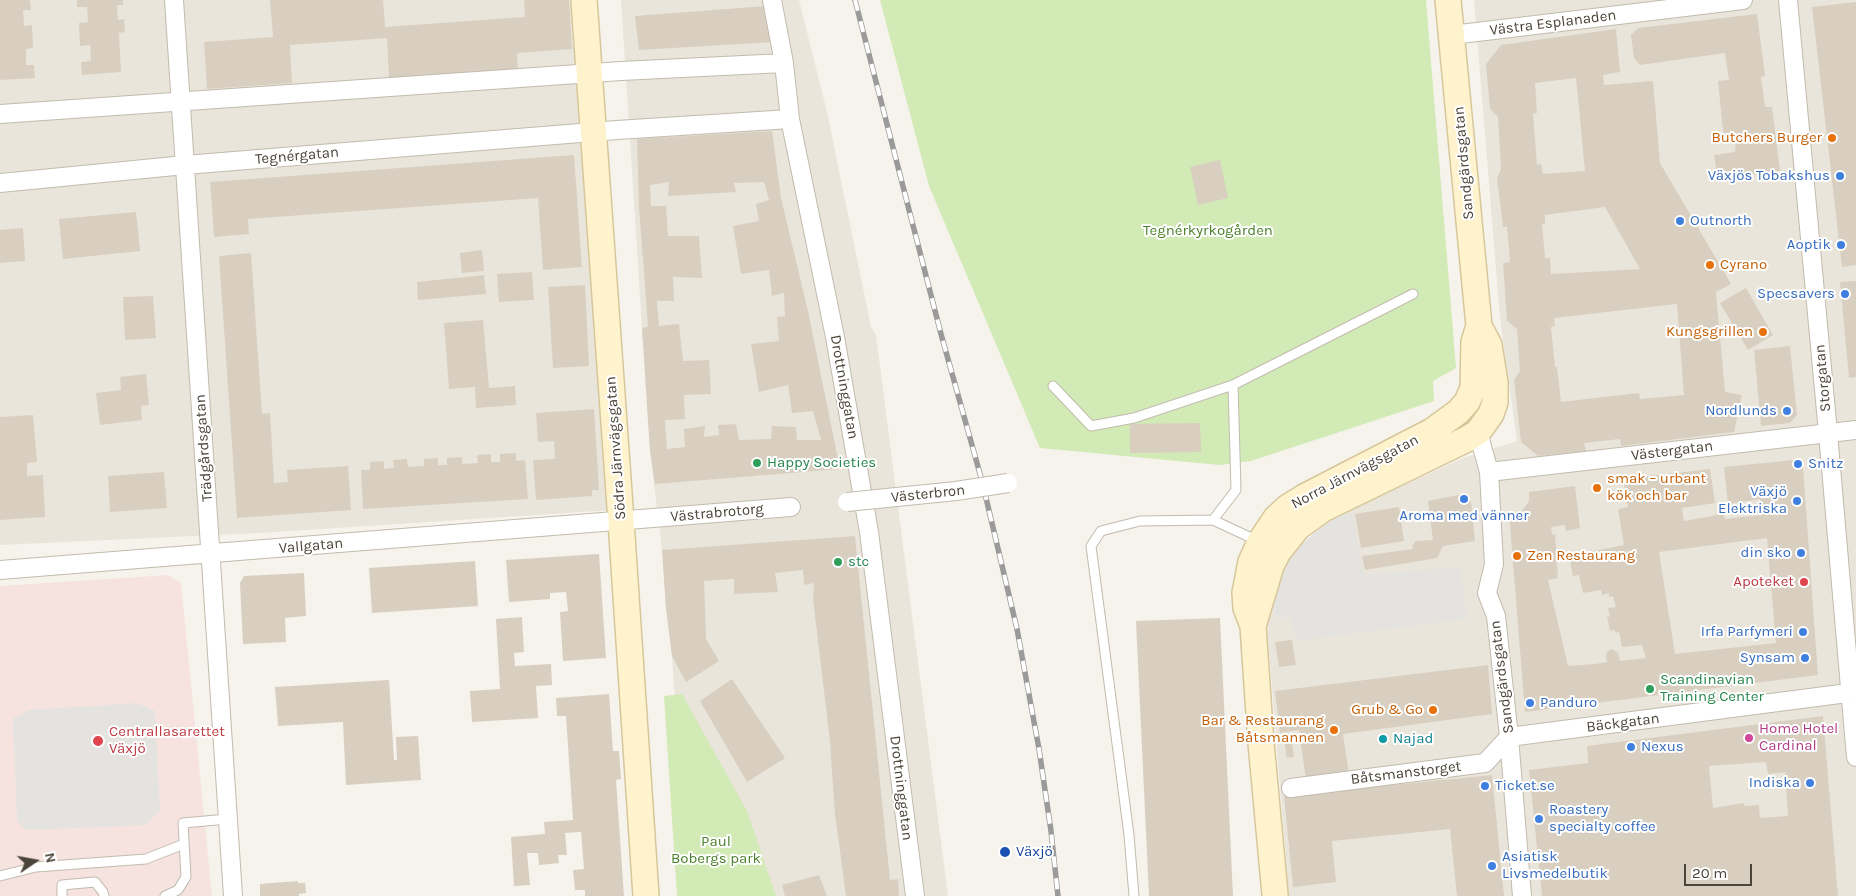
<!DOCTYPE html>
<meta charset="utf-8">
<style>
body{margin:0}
#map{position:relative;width:1856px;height:896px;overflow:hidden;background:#f6f3ec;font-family:Karla,sans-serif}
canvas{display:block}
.north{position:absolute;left:10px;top:836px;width:50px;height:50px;-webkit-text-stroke:4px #fff;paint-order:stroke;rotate:78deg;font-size:14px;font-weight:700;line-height:20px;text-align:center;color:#4b4439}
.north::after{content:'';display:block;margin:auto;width:18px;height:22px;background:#4b4439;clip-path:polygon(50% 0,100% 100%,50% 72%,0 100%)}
.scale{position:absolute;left:1684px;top:864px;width:68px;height:22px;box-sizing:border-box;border:2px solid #4b4439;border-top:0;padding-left:6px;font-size:15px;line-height:18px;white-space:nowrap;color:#4b4439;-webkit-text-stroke:4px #fff;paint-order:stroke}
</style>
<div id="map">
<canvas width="1856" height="896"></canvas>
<div class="north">N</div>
<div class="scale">20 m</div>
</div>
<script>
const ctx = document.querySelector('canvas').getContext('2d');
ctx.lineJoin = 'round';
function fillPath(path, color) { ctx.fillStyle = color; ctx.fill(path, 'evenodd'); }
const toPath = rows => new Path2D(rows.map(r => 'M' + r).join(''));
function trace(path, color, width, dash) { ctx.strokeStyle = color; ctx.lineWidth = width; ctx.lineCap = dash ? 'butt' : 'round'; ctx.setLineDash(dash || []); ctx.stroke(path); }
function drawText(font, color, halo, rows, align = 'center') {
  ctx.font = font + ' Karla,sans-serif'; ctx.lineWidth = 4; ctx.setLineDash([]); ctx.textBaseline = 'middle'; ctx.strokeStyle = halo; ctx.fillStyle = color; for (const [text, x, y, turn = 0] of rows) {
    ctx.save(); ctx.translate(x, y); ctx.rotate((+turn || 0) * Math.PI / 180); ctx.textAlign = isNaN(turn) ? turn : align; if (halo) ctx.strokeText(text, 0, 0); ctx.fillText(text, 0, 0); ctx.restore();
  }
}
fillPath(toPath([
 [0,0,597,0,629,509,259,533,0,545],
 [621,0,799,0,827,112,871,327,876,335,948,896,688,896,672,656,666,608,662,550,650,451],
 [1474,0,1856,0,1856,896,1289,896,1266,614,1283,557,1352,509,1463,458,1517,441,1500,318]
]), '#eae5da');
fillPath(toPath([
 [168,575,181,583,212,896,0,896,0,586]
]), '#f6e3e0');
fillPath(toPath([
 [880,0,1426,0,1456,368,1433,381,1434,401,1251,461,1220,465,1040,448,929,186],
 [682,694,747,811,776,896,677,896,664,696]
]), '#d2eab5');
fillPath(toPath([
 [1352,513,1364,575,1461,567,1467,619,1296,641,1291,617,1274,618,1276,600,1281,580,1289,563,1301,546,1314,533,1336,517],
 [137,703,155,711,160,809,147,825,27,830,17,821,13,719,28,710]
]), '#e5e3e0');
fillPath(toPath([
 [0,0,30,0,31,10,23,10,24,26,32,25,33,48,26,49,26,65,34,65,35,78,0,80],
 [77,0,123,0,123,5,117,5,118,20,124,19,125,32,119,33,121,72,82,75,81,62,91,61,90,45,80,46,79,23,88,22,87,7,77,7],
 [270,0,383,0,385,27,525,17,524,0,569,0,572,49,517,53,518,69,389,78,387,38,290,45,292,83,207,89,204,42,273,37],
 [1856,2,1856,265,1842,267,1812,7],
 [766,6,774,42,639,50,635,16],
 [1757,14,1765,76,1761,77,1765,107,1772,107,1780,171,1718,179,1714,155,1735,152,1736,137,1724,140,1718,81,1729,80,1725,53,1640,65,1634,58,1631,35,1638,28],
 [1616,29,1620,72,1603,75,1604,85,1653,81,1660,163,1731,284,1716,292,1725,392,1742,395,1734,432,1621,446,1620,439,1584,443,1586,451,1538,456,1521,442,1514,380,1520,371,1517,329,1507,321,1503,263,1510,262,1507,227,1503,227,1497,178,1501,169,1498,117,1490,109,1486,64,1501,45],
 [1576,78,1585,171,1543,174,1541,164,1537,165,1533,114,1537,113,1535,83],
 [1605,207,1640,269,1551,274,1550,258,1545,258,1542,224,1545,224,1545,215],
 [1677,304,1684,395,1640,399,1639,393,1561,402,1557,367,1555,367,1551,327,1555,326,1554,318],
 [772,131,781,198,808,311,840,469,655,484,650,451,642,328,648,327,639,207,637,139],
 [669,182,668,196,736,192,734,183,764,182,769,200,756,204,759,221,733,226,741,274,769,270,772,296,784,293,785,316,777,317,779,341,751,344,759,392,788,385,792,413,813,411,821,440,797,440,796,427,772,426,771,439,739,440,736,424,718,425,719,435,704,437,705,426,684,429,685,447,667,449,665,420,685,419,684,395,711,394,709,360,683,361,679,324,659,326,657,301,674,301,673,277,702,278,699,236,668,236,666,206,651,206,650,185],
 [574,155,582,267,543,270,538,198,248,219,249,234,214,237,210,182],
 [1220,160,1228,198,1198,205,1190,167],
 [136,212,140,251,63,259,59,219],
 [23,228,25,261,0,263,0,230],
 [482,250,484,271,462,273,460,253],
 [251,253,262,414,270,413,274,483,288,482,287,470,348,466,351,510,237,518,219,256],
 [532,272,534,300,499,302,497,274],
 [484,275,486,294,418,300,417,282],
 [1856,281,1856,377,1849,378,1840,282],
 [585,285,589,366,553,368,548,287],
 [1746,288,1773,335,1748,350,1720,303],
 [153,296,156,338,125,340,123,297],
 [483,320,489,388,515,386,516,405,476,408,475,387,449,389,444,323],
 [1790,346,1797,415,1790,423,1761,426,1754,350],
 [146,374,149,405,141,406,142,420,100,425,96,393,121,390,120,377],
 [594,409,599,490,592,490,592,496,536,500,533,460,555,459,554,441,538,442,536,413],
 [33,415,37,462,27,463,27,476,43,475,45,517,0,520,0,417],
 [1200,423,1201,452,1130,453,1130,424],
 [516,453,516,461,525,460,528,499,363,509,361,470,370,470,370,462,384,461,384,469,394,468,393,460,407,459,408,467,424,466,424,459,438,458,438,465,447,465,447,458,462,457,462,464,478,463,477,455,491,454,491,462,500,462,500,454],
 [1794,460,1803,468,1818,675,1525,712,1509,513,1522,511,1529,501,1529,492,1575,486,1580,528,1566,531,1565,525,1551,527,1552,535,1555,534,1558,578,1548,580,1568,666,1595,664,1607,662,1606,655,1608,651,1612,649,1618,653,1620,661,1646,658,1642,645,1622,647,1619,632,1615,633,1615,630,1610,631,1607,617,1610,616,1608,608,1616,607,1613,596,1609,597,1609,593,1602,595,1601,590,1583,593,1579,575,1573,576,1569,556,1624,545,1618,509,1628,507,1623,479,1710,469,1715,503,1682,508,1684,521,1723,514,1725,519,1761,515,1760,499,1728,504,1724,467],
 [1767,538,1776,643,1675,654,1659,552],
 [164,472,167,508,110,512,108,476],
 [1463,494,1471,502,1475,541,1443,546,1437,558,1365,570,1362,556,1413,549,1412,546,1416,541,1433,540,1428,501],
 [1399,507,1404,541,1361,548,1355,514],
 [855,536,890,880,898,879,899,896,846,896,835,814,830,742,813,599,814,583,804,585,803,570,775,573,778,592,734,594,734,579,704,581,706,639,719,661,686,682,672,656,666,608,662,550],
 [599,554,606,658,563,661,560,612,568,611,566,592,550,593,550,599,509,602,506,560],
 [475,561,478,606,372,613,369,568],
 [304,573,306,616,285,618,286,642,243,644,240,583,244,576],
 [522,617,524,652,514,653,515,666,551,664,552,685,536,686,538,718,472,722,470,691,500,689,496,619],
 [1220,618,1233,896,1149,896,1136,621],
 [1292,640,1296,665,1279,667,1275,642],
 [1488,665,1492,714,1343,734,1349,774,1306,780,1299,730,1280,733,1275,691],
 [732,679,785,758,747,782,700,701],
 [389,680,394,760,397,760,396,737,418,736,421,780,346,785,343,722,278,726,275,687],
 [609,694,613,751,619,751,621,779,616,780,624,896,585,896,585,890,575,890,573,870,584,869,581,832,565,833,567,855,558,855,559,863,539,865,538,853,527,853,530,885,514,886,511,837,545,834,544,822,573,820,566,716,557,716,556,698],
 [1823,716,1838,896,1542,896,1529,770,1588,763,1587,746],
 [1766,762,1768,774,1785,772,1788,816,1760,818,1759,805,1744,806,1744,803,1713,808,1709,766],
 [1291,738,1294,757,1287,758,1284,740],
 [1492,775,1504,896,1457,896,1450,829,1332,841,1336,882,1293,887,1284,796],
 [819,875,827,896,785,896,782,885],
 [298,881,298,883,305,883,306,893,299,894,299,896,260,896,260,884]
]), '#d8cfc1');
const lane = toPath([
 [1053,386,1091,426,1134,418,1233,385],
 [1213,520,1236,490,1233,385,1413,294],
 [0,876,36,867,146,859,184,844],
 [62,896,62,885,95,882,103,892,104,896],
 [165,896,178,890,186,877,183,823,228,819],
 [1134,896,1129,835,1091,546,1101,531,1140,521,1213,520,1258,541]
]);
const street = toPath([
 [174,0,233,896],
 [772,0,784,63,790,119,835,337,869,532,915,896],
 [1788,0,1828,433,1856,757],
 [1452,35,1743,0],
 [0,114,621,71,784,63],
 [0,183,185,165,617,130,790,119],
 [1478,432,1489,472,1494,564,1487,593,1496,616,1509,737,1522,896],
 [1489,472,1856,430],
 [0,570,791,507],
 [1509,737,1856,692],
 [1291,788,1485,763,1509,737]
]);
const secondary = toPath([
 [584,0,621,521,646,896],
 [1253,626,1271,566,1278,552,1298,527,1323,509,1467,439,1478,432,1491,414,1495,402,1495,383,1489,345,1479,326,1448,0],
 [1275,894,1261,743,1253,626,1246,608,1245,593,1251,562,1260,542,1276,518,1288,507,1304,497,1432,431,1458,412,1467,402,1473,388,1474,342,1478,329]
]);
trace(lane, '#c2bbae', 11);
trace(street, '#c2bbae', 20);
trace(secondary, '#d6c79b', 28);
trace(lane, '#fff', 9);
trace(street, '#fff', 18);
trace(secondary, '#fff3cd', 25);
const rail = toPath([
 [855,0,941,334,982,481,1017,629,1039,749,1051,831,1058,896]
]);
trace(rail, '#9a9a9a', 5.5);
trace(rail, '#fff', 4, [11]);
const streetBridge = toPath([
 [847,502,956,491,1008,483]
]);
trace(streetBridge, '#c2bbae', 20, []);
trace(streetBridge, '#fff', 18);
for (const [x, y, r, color] of [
 [1832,138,5,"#e8710a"],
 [1840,176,5,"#3f7fe0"],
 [1680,221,5,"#3f7fe0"],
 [1841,245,5,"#3f7fe0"],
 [1710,265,5,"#e8710a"],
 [1845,294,5,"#3f7fe0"],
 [1763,332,5,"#e8710a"],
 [1787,411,5,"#3f7fe0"],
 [757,463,5,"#2e9e5b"],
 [1798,464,5,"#3f7fe0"],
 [1597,488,5,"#e8710a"],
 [1464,499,5,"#3f7fe0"],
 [1797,501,5,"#3f7fe0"],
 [1801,553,5,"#3f7fe0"],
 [1517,556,5,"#e8710a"],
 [838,562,5,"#2e9e5b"],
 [1804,582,5,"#e0444e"],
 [1803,632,5,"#3f7fe0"],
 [1805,658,5,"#3f7fe0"],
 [1650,689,5,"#2e9e5b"],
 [1530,703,5,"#3f7fe0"],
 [1433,710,5,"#e8710a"],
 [1334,730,5,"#e8710a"],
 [1749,738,5,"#d1479c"],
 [1383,739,5,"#0f9aa8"],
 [98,741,6,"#e0444e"],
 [1631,747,5,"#3f7fe0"],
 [1810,783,5,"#3f7fe0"],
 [1485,786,5,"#3f7fe0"],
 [1539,819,5,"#3f7fe0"],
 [1005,852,6,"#1a4fb4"],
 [1492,866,5,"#3f7fe0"]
]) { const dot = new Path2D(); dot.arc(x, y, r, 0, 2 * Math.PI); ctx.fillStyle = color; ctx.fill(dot); trace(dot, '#fff', 2); }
drawText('15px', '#4b4439', '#fff', [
 ["Västra Esplanaden",1553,23,-7],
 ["Tegnérgatan",297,156,-5],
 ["Sandgärdsgatan",1464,163,-95],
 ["Storgatan",1823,378,-95],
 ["Drottninggatan",844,387,80],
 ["Trädgårdsgatan",204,448,-94],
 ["Södra Järnvägsgatan",616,448,-94],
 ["Västergatan",1672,451,-7],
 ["Norra Järnvägsgatan",1355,472,-28],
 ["Västerbron",928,494,-6],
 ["Västrabrotorg",717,513,-5],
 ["Vallgatan",311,546,-5],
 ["Sandgärdsgatan",1502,677,-97],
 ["Bäckgatan",1623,723,-7],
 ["Båtsmanstorget",1406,773,-7],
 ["Drottninggatan",901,788,83]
]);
drawText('15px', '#c56008', '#fff', [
 ["Butchers Burger",1822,138],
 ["Cyrano",1720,265,"left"],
 ["Kungsgrillen",1753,332],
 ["smak – urbant",1607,479,"left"],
 ["kök och bar",1607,496,"left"],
 ["Zen Restaurang",1527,556,"left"],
 ["Grub & Go",1423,710],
 ["Bar & Restaurang",1324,721],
 ["Båtsmannen",1324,738]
], 'right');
drawText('15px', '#366cbe', '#fff', [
 ["Växjös Tobakshus",1830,176],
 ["Outnorth",1690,221,"left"],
 ["Aoptik",1831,245],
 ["Specsavers",1835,294],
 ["Nordlunds",1777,411],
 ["Snitz",1808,464,"left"],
 ["Växjö",1787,492],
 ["Elektriska",1787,509],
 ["Aroma med vänner",1464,516,"center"],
 ["din sko",1791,553],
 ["Irfa Parfymeri",1793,632],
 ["Synsam",1795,658],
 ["Panduro",1540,703,"left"],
 ["Nexus",1641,747,"left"],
 ["Indiska",1800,783],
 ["Ticket.se",1495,786,"left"],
 ["Roastery",1549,810,"left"],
 ["specialty coffee",1549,827,"left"],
 ["Asiatisk",1502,857,"left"],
 ["Livsmedelbutik",1502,874,"left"]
], 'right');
drawText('15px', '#4a7f2a', '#fff', [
 ["Tegnérkyrkogården",1208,231],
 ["Paul",716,842],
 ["Bobergs park",716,859]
]);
drawText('15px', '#27864d', '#fff', [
 ["Happy Societies",767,463],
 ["stc",848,562],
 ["Scandinavian",1660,680],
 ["Training Center",1660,697]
], 'left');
drawText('15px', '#be3a42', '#fff', [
 ["Apoteket",1794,582],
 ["Centrallasarettet",109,732,"left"],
 ["Växjö",109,749,"left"]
], 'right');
drawText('15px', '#b23c85', '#fff', [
 ["Home Hotel",1759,729],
 ["Cardinal",1759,746]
], 'left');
drawText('15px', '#0d838f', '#fff', [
 ["Najad",1393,739]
], 'left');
drawText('15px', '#164399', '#fff', [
 ["Växjö",1016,852]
], 'left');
</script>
